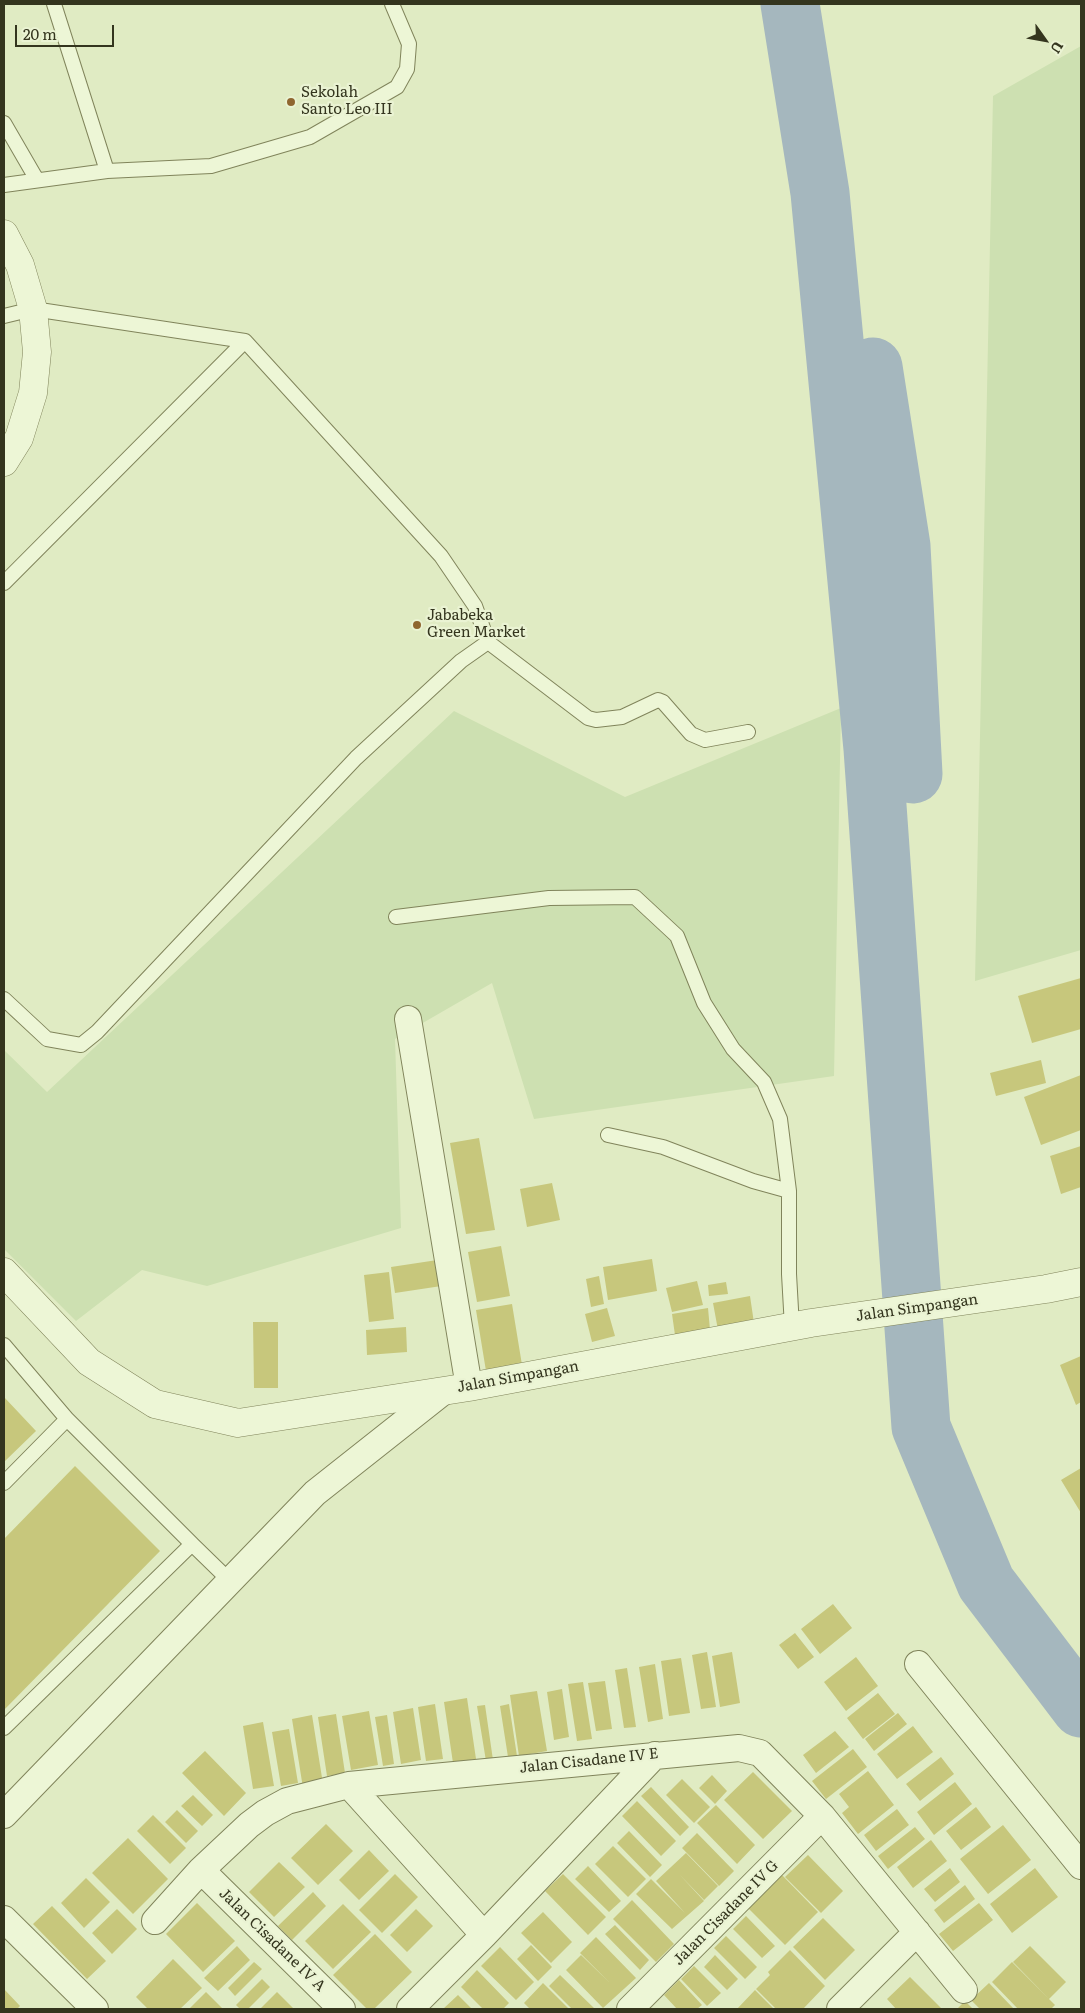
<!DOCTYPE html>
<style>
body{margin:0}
#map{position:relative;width:1085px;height:2013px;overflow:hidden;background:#e0ebc3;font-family:Literata,serif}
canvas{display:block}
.frame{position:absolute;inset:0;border:5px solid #34351e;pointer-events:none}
.north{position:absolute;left:1020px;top:15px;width:50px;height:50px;-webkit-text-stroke:4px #eaf3d3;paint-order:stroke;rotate:122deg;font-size:14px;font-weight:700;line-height:20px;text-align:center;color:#34351e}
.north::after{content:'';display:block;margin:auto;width:18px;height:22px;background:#34351e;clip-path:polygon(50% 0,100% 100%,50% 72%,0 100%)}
.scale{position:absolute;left:15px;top:25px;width:99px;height:22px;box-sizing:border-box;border:2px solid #34351e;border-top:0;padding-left:6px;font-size:15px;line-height:18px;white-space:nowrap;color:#34351e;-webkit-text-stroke:4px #eaf3d3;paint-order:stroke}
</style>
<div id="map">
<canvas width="1085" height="2013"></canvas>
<div class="frame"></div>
<div class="north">U</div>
<div class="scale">20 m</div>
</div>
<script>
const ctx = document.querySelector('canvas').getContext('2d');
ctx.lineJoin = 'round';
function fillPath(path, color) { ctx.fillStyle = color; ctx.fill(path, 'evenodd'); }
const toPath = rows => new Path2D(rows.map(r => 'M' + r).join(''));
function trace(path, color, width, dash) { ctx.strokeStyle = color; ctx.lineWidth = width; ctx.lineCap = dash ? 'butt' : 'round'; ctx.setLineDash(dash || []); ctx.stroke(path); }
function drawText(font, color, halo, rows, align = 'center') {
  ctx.font = font + ' Literata,serif'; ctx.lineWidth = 4.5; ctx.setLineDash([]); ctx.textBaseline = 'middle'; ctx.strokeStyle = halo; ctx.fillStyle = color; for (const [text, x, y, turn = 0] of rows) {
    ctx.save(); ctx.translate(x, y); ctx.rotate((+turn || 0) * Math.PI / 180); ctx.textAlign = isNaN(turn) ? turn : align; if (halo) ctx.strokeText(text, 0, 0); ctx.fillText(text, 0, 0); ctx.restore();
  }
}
fillPath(toPath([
 [1081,46,1081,950,975,981,993,96],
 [841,708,834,1076,534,1119,492,983,395,1039,401,1228,207,1286,142,1270,76,1321,4,1249,4,1050,47,1092,454,711,625,797]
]), '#cde0b1');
trace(toPath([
 [790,4,820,193,873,749,921,1427,986,1583,1081,1708],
 [873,367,901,546,913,774]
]), '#a5b7be', 59);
fillPath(toPath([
 [1081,978,1081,1029,1032,1043,1018,996],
 [1041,1060,1046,1083,996,1096,990,1073],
 [1081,1075,1081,1130,1041,1145,1024,1097],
 [479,1138,495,1230,466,1234,450,1143],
 [1081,1146,1081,1187,1061,1194,1050,1156],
 [552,1183,560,1220,527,1227,520,1189],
 [501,1246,510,1296,477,1302,468,1252],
 [444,1259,448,1285,395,1293,391,1267],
 [652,1259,657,1291,608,1300,603,1267],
 [389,1272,394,1319,369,1322,364,1275],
 [599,1276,604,1304,591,1307,586,1279],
 [697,1281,703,1305,672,1312,666,1288],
 [726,1282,728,1294,709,1296,708,1285],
 [750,1296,754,1323,718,1330,713,1303],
 [512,1304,522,1365,486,1371,476,1310],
 [607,1308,615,1336,592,1342,585,1314],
 [708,1308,710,1330,675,1335,672,1314],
 [253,1322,278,1322,278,1388,254,1388],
 [406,1327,407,1352,367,1355,366,1330],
 [1081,1356,1081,1402,1076,1405,1060,1365],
 [4,1397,36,1431,4,1462],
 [75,1466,160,1551,4,1710,4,1539],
 [1081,1468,1081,1513,1061,1480],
 [833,1604,852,1628,820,1654,801,1629],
 [795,1633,814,1657,798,1669,779,1645],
 [707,1652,716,1707,701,1709,692,1655],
 [732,1652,740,1703,720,1707,712,1656],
 [856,1657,878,1686,846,1711,824,1682],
 [681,1658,690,1713,669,1716,661,1661],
 [655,1664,663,1719,648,1722,639,1667],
 [627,1668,636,1727,624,1728,615,1670],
 [605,1681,612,1729,596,1731,588,1683],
 [583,1682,592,1739,577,1741,568,1684],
 [562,1689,569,1737,554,1740,547,1692],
 [537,1691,547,1751,519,1756,510,1695],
 [878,1693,895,1714,863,1739,847,1718],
 [467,1698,476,1759,453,1763,444,1702],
 [435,1704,443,1759,426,1761,418,1707],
 [509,1704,517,1756,508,1757,500,1706],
 [485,1705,493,1760,486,1761,477,1706],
 [413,1708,421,1760,401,1764,393,1712],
 [369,1711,378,1765,351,1770,342,1716],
 [898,1713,907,1724,874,1751,865,1739],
 [336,1714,345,1773,327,1776,318,1717],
 [312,1715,323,1784,303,1788,292,1719],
 [387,1715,394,1764,383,1766,375,1717],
 [263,1722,274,1786,253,1789,243,1726],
 [913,1726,933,1752,897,1779,877,1754],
 [289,1729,298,1783,281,1786,272,1732],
 [835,1731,849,1747,816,1773,803,1755],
 [853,1749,867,1767,826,1799,812,1781],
 [205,1751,246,1793,224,1816,182,1773],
 [941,1757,954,1774,920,1801,906,1784],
 [868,1771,894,1805,858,1834,842,1813,849,1807,839,1794],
 [753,1772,792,1811,763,1839,724,1800],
 [712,1775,727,1791,715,1804,699,1788],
 [682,1779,710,1807,694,1823,666,1795],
 [955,1782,972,1804,934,1835,917,1812],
 [651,1787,689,1827,680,1836,641,1796],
 [193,1795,213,1815,202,1826,181,1806],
 [637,1801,676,1841,661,1856,622,1816],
 [716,1805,755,1845,737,1864,697,1823],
 [976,1807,991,1827,961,1850,946,1831],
 [897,1809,909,1825,876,1851,864,1835],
 [177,1810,198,1831,186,1843,165,1822],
 [153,1815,186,1848,170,1864,137,1831],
 [326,1824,353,1851,318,1885,291,1858],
 [1003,1825,1031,1860,988,1894,960,1859],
 [915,1827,925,1839,888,1869,878,1856],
 [629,1831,662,1865,650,1877,617,1843],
 [697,1833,734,1871,719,1886,682,1848],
 [128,1838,168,1879,133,1914,92,1873],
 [931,1840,947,1861,913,1888,897,1867],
 [613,1846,646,1879,628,1897,595,1864],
 [369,1850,389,1871,359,1900,339,1880],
 [686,1853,718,1886,704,1900,679,1874,704,1901,672,1929,636,1894,651,1879,685,1913,656,1881],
 [808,1855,843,1891,821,1913,785,1877],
 [279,1862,305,1887,274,1917,249,1892],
 [588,1866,621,1901,609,1912,575,1879],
 [950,1868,960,1882,935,1902,924,1889],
 [1035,1868,1058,1897,1012,1933,990,1904],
 [395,1874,418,1897,382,1933,359,1910],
 [563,1874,606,1917,588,1935,545,1891],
 [781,1874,818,1912,785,1945,747,1907],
 [86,1878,110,1902,84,1928,61,1903],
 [965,1885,975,1899,944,1923,934,1910],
 [313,1892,326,1906,292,1940,278,1926],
 [632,1900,674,1944,656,1962,613,1919],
 [197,1903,235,1941,203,1972,166,1934],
 [979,1903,993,1920,953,1951,939,1934],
 [343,1904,371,1932,333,1969,305,1941],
 [52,1906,106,1961,87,1979,33,1924],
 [117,1909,137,1929,112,1954,92,1933],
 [416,1909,433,1926,407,1952,390,1935],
 [543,1912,572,1942,551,1963,521,1933],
 [746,1916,775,1946,762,1958,733,1929],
 [823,1918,855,1950,825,1980,793,1947],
 [615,1925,649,1960,640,1970,605,1934],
 [375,1934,412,1972,374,2009,367,2009,333,1975],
 [726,1936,757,1967,745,1979,714,1948],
 [596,1937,636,1978,603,2008,566,1970,581,1955,610,1983,580,1953],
 [531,1945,552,1967,538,1981,517,1959],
 [237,1946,250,1960,218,1991,204,1978],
 [1030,1946,1066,1982,1049,1999,1013,1962],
 [500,1947,534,1982,516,2000,481,1966],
 [790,1950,825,1986,803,2009,776,2009,756,1989,770,1975,768,1972],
 [715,1955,738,1979,727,1990,704,1967],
 [173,1959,202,1988,180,2009,148,2009,136,1997],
 [254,1962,262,1969,235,1996,228,1988],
 [1012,1962,1055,2005,1051,2009,1018,2009,992,1982],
 [694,1966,721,1993,707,2006,681,1979],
 [477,1970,509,2003,503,2009,483,2009,461,1987],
 [560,1975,595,2009,572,2009,549,1986],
 [910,1977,942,2009,896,2009,887,1999],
 [262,1979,270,1987,248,2009,240,2009,236,2005],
 [679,1980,702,2005,697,2009,677,2009,664,1995],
 [543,1983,569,2009,530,2009,524,2003],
 [989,1983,1014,2009,980,2009,971,2000],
 [4,1989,20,2006,17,2009,4,2009],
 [755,1990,774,2009,737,2009],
 [206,1992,223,2009,189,2009],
 [277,1992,294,2009,260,2009],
 [458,1995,472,2009,443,2009],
 [965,2001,973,2009,957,2009]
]), '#c7c77c');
const service = toPath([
 [54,4,107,171],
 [4,123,37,180],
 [4,185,107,171,211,166,310,137,397,87,407,69,409,44,392,4],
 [4,316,33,309,245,341,441,556,475,606,488,642,461,661,356,758,97,1032,81,1045,47,1039,4,999],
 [4,583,245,341],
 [488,642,588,718,596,720,622,717,658,700,663,702,691,734,705,740,748,732],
 [396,917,549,898,635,897,677,936,704,1003,733,1049,764,1082,780,1119,789,1191,789,1274,792,1327],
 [608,1135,663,1147,753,1181,789,1191],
 [4,1345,67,1419,192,1544],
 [4,1483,67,1419],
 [4,1728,192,1544,231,1582]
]);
const minor = toPath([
 [408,1019,469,1387],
 [918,1664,1081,1866],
 [349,1785,484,1935],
 [4,1815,315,1493,444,1391],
 [201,1870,342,2009],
 [4,1919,95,2009],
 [155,1921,201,1870,249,1825,265,1813,287,1801,349,1785,739,1748,760,1753,822,1816,964,1990],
 [410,2009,484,1935,655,1755],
 [630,2009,822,1816],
 [840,2009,917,1932]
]);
const tertiary = toPath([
 [4,234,20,265,33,309,37,352,33,393,19,438,4,462],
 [4,1272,89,1362,155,1404,238,1423,469,1387,811,1323,1046,1289,1081,1282]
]);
trace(service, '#80845b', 16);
trace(minor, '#80845b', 28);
trace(tertiary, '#80845b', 29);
trace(service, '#edf6d6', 14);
trace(minor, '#edf6d6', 26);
trace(tertiary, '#edf6d6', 28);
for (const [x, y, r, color] of [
 [291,102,5,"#8f662f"],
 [417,625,5,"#8f662f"]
]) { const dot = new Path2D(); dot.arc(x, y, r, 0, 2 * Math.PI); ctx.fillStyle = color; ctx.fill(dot); trace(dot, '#eaf3d3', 2); }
drawText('15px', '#34351e', '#eaf3d3', [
 ["Sekolah",301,93],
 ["Santo Leo III",301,110],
 ["Jababeka",427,616],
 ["Green Market",427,633]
], 'left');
drawText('15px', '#34351e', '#eaf3d3', [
 ["Jalan Simpangan",917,1308,-8],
 ["Jalan Simpangan",518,1377,-10],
 ["Jalan Cisadane IV E",589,1761,-6],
 ["Jalan Cisadane IV G",726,1913,-45],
 ["Jalan Cisadane IV A",272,1940,44]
]);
</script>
